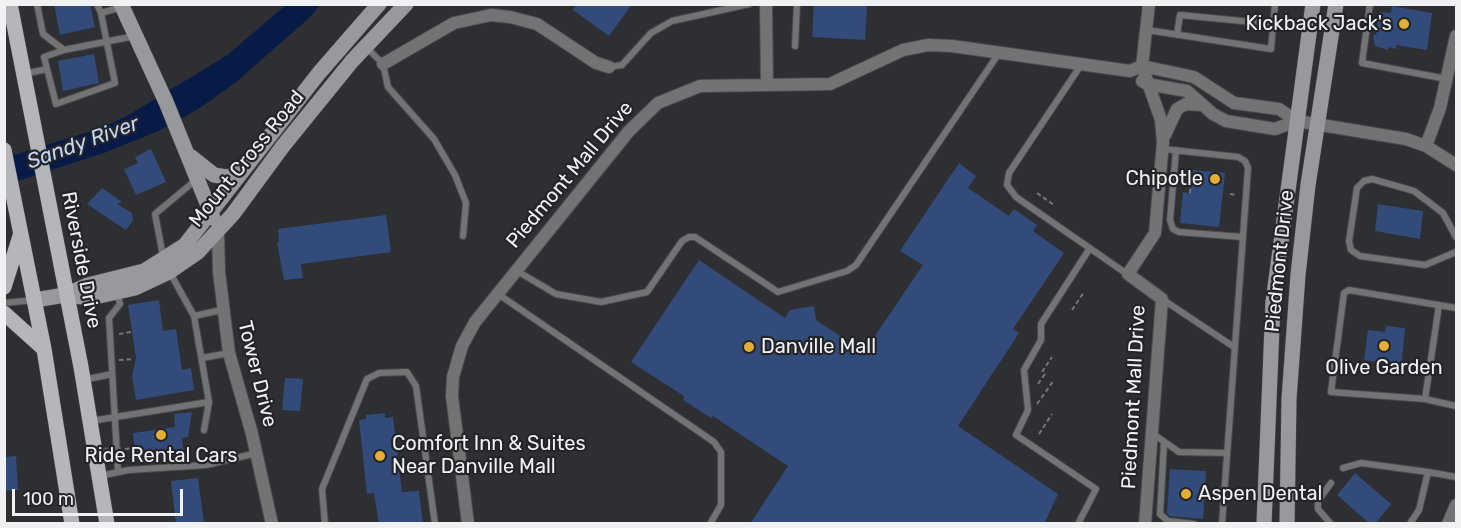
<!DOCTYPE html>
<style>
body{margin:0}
#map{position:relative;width:1461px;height:528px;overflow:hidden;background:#2d2f33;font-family:Rubik,sans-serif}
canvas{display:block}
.frame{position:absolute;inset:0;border:6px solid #f0f1f3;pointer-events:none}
.scale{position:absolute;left:12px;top:489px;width:171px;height:27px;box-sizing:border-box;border:3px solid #f0f1f3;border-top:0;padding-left:8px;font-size:18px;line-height:21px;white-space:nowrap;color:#f0f1f3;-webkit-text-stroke:4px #242529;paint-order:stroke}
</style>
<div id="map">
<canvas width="1461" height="528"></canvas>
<div class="frame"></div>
<div class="scale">100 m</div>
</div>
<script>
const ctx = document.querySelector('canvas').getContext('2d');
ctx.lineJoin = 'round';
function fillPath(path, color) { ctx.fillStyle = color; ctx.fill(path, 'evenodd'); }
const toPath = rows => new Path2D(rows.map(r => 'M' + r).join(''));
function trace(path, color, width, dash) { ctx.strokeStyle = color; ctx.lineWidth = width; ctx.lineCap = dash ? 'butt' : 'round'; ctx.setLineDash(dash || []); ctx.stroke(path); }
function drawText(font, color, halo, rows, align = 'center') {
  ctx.font = font + ' Rubik,sans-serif'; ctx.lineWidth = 4.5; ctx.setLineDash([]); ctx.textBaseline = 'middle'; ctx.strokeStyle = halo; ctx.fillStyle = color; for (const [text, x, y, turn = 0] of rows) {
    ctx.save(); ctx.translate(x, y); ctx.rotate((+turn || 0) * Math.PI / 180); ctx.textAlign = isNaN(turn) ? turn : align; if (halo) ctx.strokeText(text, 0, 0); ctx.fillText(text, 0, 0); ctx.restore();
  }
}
fillPath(toPath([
 [286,5,320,5,309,18,235,83,200,108,158,131,104,153,5,185,5,158,98,129,127,116,226,56]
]), '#081b46');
fillPath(toPath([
 [54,4,90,4,95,27,60,35],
 [577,4,632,4,609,36,573,10],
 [814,4,867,4,865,40,812,37],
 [1392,6,1432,13,1427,50,1396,45,1396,49,1389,47,1388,50,1375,46,1373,35,1376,35,1379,12,1391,13],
 [94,54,99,83,63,91,58,61],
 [151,149,166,182,136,195,124,169,138,163,135,157],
 [959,163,976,176,968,188,1009,216,1014,209,1037,225,1033,231,1064,253,1013,329,1019,333,958,426,1058,494,1044,524,750,524,788,466,713,416,711,418,683,400,684,396,631,362,699,260,785,318,790,310,814,306,816,320,864,352,923,265,900,251],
 [1193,170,1225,173,1219,227,1180,223,1183,192,1191,193],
 [102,188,122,202,117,204,132,213,133,220,126,230,87,204],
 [1378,204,1423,211,1420,239,1375,231],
 [386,215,391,252,301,264,303,278,284,280,277,242,279,242,278,229],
 [159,300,163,331,176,329,182,370,191,368,194,390,136,400,132,376,136,358,128,305],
 [1386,326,1405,328,1401,371,1382,368,1383,363,1364,360,1368,330,1385,332],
 [285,378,303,379,300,411,282,410],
 [192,412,188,437,182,438,184,455,136,460,133,433,175,427,174,414],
 [385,413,385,418,393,417,402,492,419,491,423,524,379,524,374,493,367,494,359,420,366,419,366,415],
 [16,456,18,490,4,491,4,457],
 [1170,469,1206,471,1203,519,1170,516,1167,513],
 [1355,473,1391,504,1375,524,1370,524,1337,495],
 [198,478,204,524,176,524,171,481]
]), '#334b7a');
const lane = toPath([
 [37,4,43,34,64,50,135,36],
 [97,4,101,13,122,7],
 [1370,4,1362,63,1447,79],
 [1147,30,1271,49,1275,4],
 [1177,35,1180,15,1273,24],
 [795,46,797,4],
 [366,47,383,64,388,87,434,139,455,175,466,203,463,236],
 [64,50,44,57,56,104,115,83,101,13],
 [1081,65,1009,173,1007,185,1016,197,1127,274],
 [609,67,622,65,651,33,672,21,749,4],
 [24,74,47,69],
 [1163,149,1238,157,1245,161,1248,168,1222,524],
 [1176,150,1170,220,1173,229,1179,232,1242,237],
 [1456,237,1443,213,1414,191,1372,179,1364,181,1357,188,1349,241,1351,250,1360,256,1425,265,1456,252],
 [163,256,155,214,197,179],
 [169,271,194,316,209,402,204,430],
 [517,271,556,294,601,302,647,292,682,241,689,237,695,237,778,292,847,271,856,265,999,53],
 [117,291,120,304,109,318,118,472],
 [498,294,714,442,721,452,721,505,710,524],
 [1162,299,1234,347],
 [4,303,34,300],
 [1456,308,1349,290,1344,293,1331,392,1425,399,1456,406],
 [194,316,222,310],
 [202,358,229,353],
 [83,380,112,374],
 [1425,399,1439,305],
 [91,421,209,402],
 [1153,434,1179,452,1226,453],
 [1164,442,1160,514,1168,521,1194,524],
 [96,453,118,450],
 [1343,468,1361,463,1428,472],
 [100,476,129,470,206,465,257,453],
 [1331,483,1318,501,1318,509,1331,524],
 [325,524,322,489,367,379,379,373,407,372,416,386,435,524],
 [1078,524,1096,489,1016,435,1028,410,1024,370,1041,340,1041,324,1090,248],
 [1412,524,1411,522,1419,510,1428,472,1456,477]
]);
const street = toPath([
 [766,4,767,85],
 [383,64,454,23,491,15,510,17,537,24,596,63,609,67],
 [1142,66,1194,77,1234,103,1279,109,1297,121,1406,139,1426,146,1456,165],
 [1142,81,1147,84,1187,91,1213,114,1226,121,1275,129,1297,121],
 [1165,135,1177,109,1186,104,1202,105],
 [1426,146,1440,108,1456,36],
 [218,232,219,272,229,353,252,434,272,524],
 [468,524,452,396,453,377,462,346,475,322,629,131,658,103,700,86,830,84,903,50,928,45,952,46,1130,71,1142,66],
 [1145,524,1162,299,1128,274,1155,233,1163,142,1161,120,1142,66,1149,4],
 [1448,524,1456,505]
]);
const secondary = toPath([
 [121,4,166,102,213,218],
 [190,156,214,175,227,177,240,173],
 [68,295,90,298,135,288,169,272,198,252,233,214,283,146,352,61,406,4],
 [35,300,65,295,88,285,144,271,185,245,319,73,379,4],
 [1264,524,1273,302,1313,4],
 [1287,524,1289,399,1298,275,1308,185,1336,4]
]);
const primary = toPath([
 [10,4,81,367,107,524],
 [4,150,44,349,72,524],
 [4,287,20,236],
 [4,313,44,349]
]);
trace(lane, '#484a4e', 8);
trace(street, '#484a4e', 14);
trace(secondary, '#484a4e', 16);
trace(primary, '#484a4e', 16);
trace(toPath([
 [1037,193,1054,205],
 [1190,193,1192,170],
 [1230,194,1237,195],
 [1072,310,1084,292],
 [119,334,131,332],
 [119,360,134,359],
 [1042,372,1052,357],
 [1038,384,1045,374],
 [1037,404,1054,380],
 [1039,434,1052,414],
 [125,449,134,448],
 [1206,497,1216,497]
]), '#75777a', 2, [4.5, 3]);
trace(lane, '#727375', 6);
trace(street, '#727375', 12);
trace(secondary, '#97999c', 15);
trace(primary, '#b4b6ba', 15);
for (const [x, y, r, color] of [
 [1404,24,6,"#e4ae35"],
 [1215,179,6,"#e4ae35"],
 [1384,346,6,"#e4ae35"],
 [749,347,6,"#e4ae35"],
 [161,435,6,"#e4ae35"],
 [380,456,6,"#e4ae35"],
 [1186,494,6,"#e4ae35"]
]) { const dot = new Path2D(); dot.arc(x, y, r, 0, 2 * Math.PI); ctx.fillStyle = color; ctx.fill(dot); trace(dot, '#242529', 2); }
drawText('20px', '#f0f1f3', '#242529', [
 ["Kickback Jack's",1392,24,"right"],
 ["Chipotle",1203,179,"right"],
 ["Danville Mall",761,347],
 ["Olive Garden",1384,368,"center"],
 ["Comfort Inn & Suites",392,444],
 ["Near Danville Mall",392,467],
 ["Ride Rental Cars",161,456,"center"],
 ["Aspen Dental",1198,494]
], 'left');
drawText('20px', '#f0f1f3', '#242529', [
 ["Mount Cross Road",247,159,-51],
 ["Piedmont Mall Drive",570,175,-50],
 ["Riverside Drive",81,260,79],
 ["Piedmont Drive",1280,261,-84],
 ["Tower Drive",257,374,76],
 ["Piedmont Mall Drive",1134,397,-87]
]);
drawText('italic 21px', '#c5d5f4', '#242529', [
 ["Sandy River",83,143,-20]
]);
</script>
